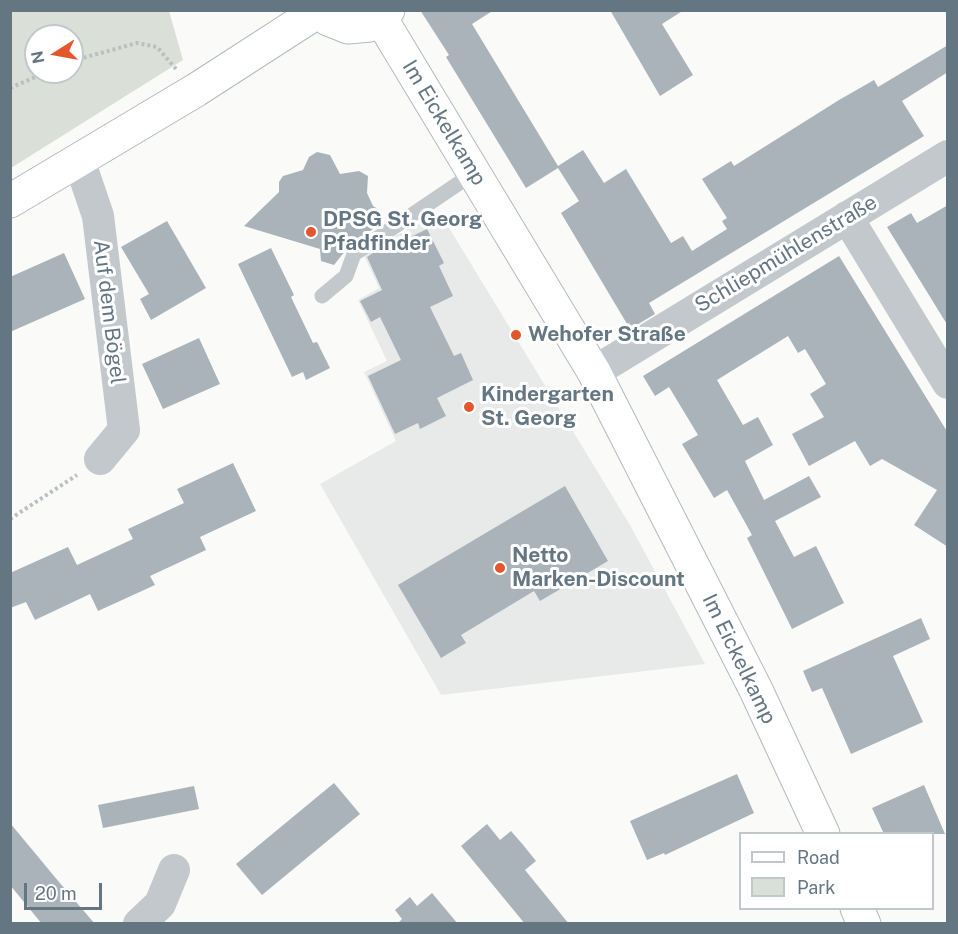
<!DOCTYPE html>
<meta charset="utf-8">
<style>
body{margin:0}
#map{position:relative;width:958px;height:934px;overflow:hidden;background:#fafaf8;font-family:"Public Sans",sans-serif}
canvas{display:block}
.frame{position:absolute;inset:0;border:12px solid #657683;pointer-events:none}
.legend{position:absolute;left:739px;top:832px;width:195px;height:78px;box-sizing:border-box;background:#fff;border:2px solid #c1c8cd;margin:0;padding:8px 10px;list-style:none;font-size:18px;color:#657683}
.legend li{display:flex;align-items:center;gap:12px;height:30px}
.legend b{width:30px;border:2px solid #c1c8cd}
.north{position:absolute;left:24px;top:24px;width:60px;height:60px;box-sizing:border-box;background:#fff;border:2px solid #c1c8cd;border-radius:50%;rotate:259deg;font-size:16px;font-weight:700;line-height:24px;text-align:center;color:#657683}
.north::after{content:'';display:block;margin:auto;width:21px;height:27px;background:#e4572e;clip-path:polygon(50% 0,100% 100%,50% 72%,0 100%)}
.scale{position:absolute;left:24px;top:883px;width:78px;height:27px;box-sizing:border-box;border:3px solid #657683;border-top:0;padding-left:8px;font-size:18px;line-height:21px;white-space:nowrap;color:#657683;-webkit-text-stroke:4px #fff;paint-order:stroke}
</style>
<div id="map">
<canvas width="958" height="934"></canvas>
<div class="frame"></div>
<ul class="legend">
<li><b style="height:8px;background:#fff"></b>Road</li>
<li><b style="height:16px;background:#dadfd7"></b>Park</li>
</ul>
<div class="north">N</div>
<div class="scale">20 m</div>
</div>
<script>
const ctx = document.querySelector('canvas').getContext('2d');
ctx.lineJoin = 'round';
function fillPath(path, color) { ctx.fillStyle = color; ctx.fill(path, 'evenodd'); }
const toPath = rows => new Path2D(rows.map(r => 'M' + r).join(''));
function trace(path, color, width, dash) { ctx.strokeStyle = color; ctx.lineWidth = width; ctx.lineCap = dash ? 'butt' : 'round'; ctx.setLineDash(dash || []); ctx.stroke(path); }
function drawText(font, color, halo, rows, align = 'center') {
  ctx.font = font + ' "Public Sans",sans-serif'; ctx.lineWidth = 6; ctx.setLineDash([]); ctx.textBaseline = 'middle'; ctx.strokeStyle = halo; ctx.fillStyle = color; for (const [text, x, y, turn = 0] of rows) {
    ctx.save(); ctx.translate(x, y); ctx.rotate((+turn || 0) * Math.PI / 180); ctx.textAlign = isNaN(turn) ? turn : align; if (halo) ctx.strokeText(text, 0, 0); ctx.fillText(text, 0, 0); ctx.restore();
  }
}
fillPath(toPath([
 [440,213,630,525,705,664,441,695,320,484,396,441,364,372,387,361,358,300,379,288,363,253]
]), '#e8e9e9');
fillPath(toPath([
 [11,10,169,11,183,60,11,168],
 [36,36,72,36,72,72,36,72]
]), '#dadfd7');
fillPath(toPath([
 [420,10,494,10,472,24,558,166,583,150,604,183,626,169,671,243,683,236,692,251,727,229,722,221,727,218,702,179,731,161,734,166,839,100,874,80,878,87,948,45,948,72,902,101,924,136,649,303,655,314,630,329,561,213,579,201,558,168,526,188,446,57,449,55],
 [610,10,684,10,662,24,693,75,660,96],
 [317,152,330,155,340,174,359,171,368,176,367,193,373,206,381,211,383,222,349,246,334,265,321,261,320,249,244,226,279,192,279,182,283,176,303,170,309,157],
 [948,205,948,326,887,227,911,213,917,223],
 [167,221,206,288,151,320,140,299,149,294,121,247],
 [427,229,444,263,439,266,453,296,430,307,454,356,461,353,473,380,437,398,446,416,420,429,418,423,395,434,368,376,401,360,380,317,371,322,360,301,382,290,367,257,388,243,392,241,394,245],
 [271,248,294,295,291,297,313,343,317,342,330,368,306,380,303,372,292,377,238,264],
 [64,253,85,299,10,332,10,277],
 [839,256,948,433,948,547,914,525,937,490,882,459,870,466,855,441,809,466,792,434,824,417,810,394,826,384,805,349,798,353,788,336,717,380,743,425,758,417,773,445,745,461,764,500,809,476,821,497,775,521,794,557,816,546,844,603,792,629,747,538,752,535,727,490,714,498,682,444,698,435,669,387,655,396,643,376],
 [199,338,220,384,163,409,142,364],
 [233,463,256,511,200,537,206,550,150,576,155,585,98,611,90,594,35,620,26,602,10,608,10,573,68,547,77,565,133,539,128,529,184,503,177,489],
 [565,486,608,561,540,601,534,591,461,635,466,643,441,658,398,585],
 [921,618,930,639,893,656,923,722,851,754,822,688,812,692,803,671],
 [737,774,754,813,665,855,664,853,647,860,630,821],
 [334,783,360,814,262,895,236,864],
 [924,785,945,834,884,834,872,808],
 [194,786,199,809,103,828,98,805],
 [10,823,59,882,95,924,42,924,10,885],
 [487,824,500,840,511,831,524,846,536,861,525,870,569,924,525,924,461,846],
 [432,893,458,924,397,924,402,919,395,910,410,897,417,906]
]), '#aab3b9');
const secondary = toPath([
 [320,10,328,19,348,27,370,25,388,10],
 [381,19,594,372,756,690,823,834],
 [10,201,196,90,320,10],
 [857,908,864,924]
]);
trace(secondary, '#b3babf', 35);
trace(toPath([
 [72,61,137,43,157,47,176,69],
 [10,88,47,72],
 [10,519,77,475]
]), '#bbbfc2', 4, [3, 3]);
trace(toPath([
 [322,296,346,276,354,254,474,173]
]), '#c3c8cc', 15);
trace(toPath([
 [79,160,98,216,124,430,100,459],
 [847,217,948,383],
 [594,372,948,156],
 [139,924,160,904,174,870]
]), '#c3c8cc', 32);
trace(secondary, '#fff', 33);
for (const [x, y, r, color] of [
 [311,232,6,"#e4572e"],
 [516,335,6,"#e4572e"],
 [469,407,6,"#e4572e"],
 [500,568,6,"#e4572e"]
]) { const dot = new Path2D(); dot.arc(x, y, r, 0, 2 * Math.PI); ctx.fillStyle = color; ctx.fill(dot); trace(dot, '#fff', 2); }
drawText('21px', '#657683', '#fff', [
 ["Im Eickelkamp",444,123,59],
 ["Schliepmühlenstraße",786,254,-31],
 ["Auf dem Bögel",109,312,83],
 ["Im Eickelkamp",739,659,64]
]);
drawText('bold 21px', '#657683', '#fff', [
 ["DPSG St. Georg",323,220],
 ["Pfadfinder",323,244],
 ["Wehofer Straße",528,335],
 ["Kindergarten",481,395],
 ["St. Georg",481,419],
 ["Netto",512,556],
 ["Marken-Discount",512,580]
], 'left');
</script>
